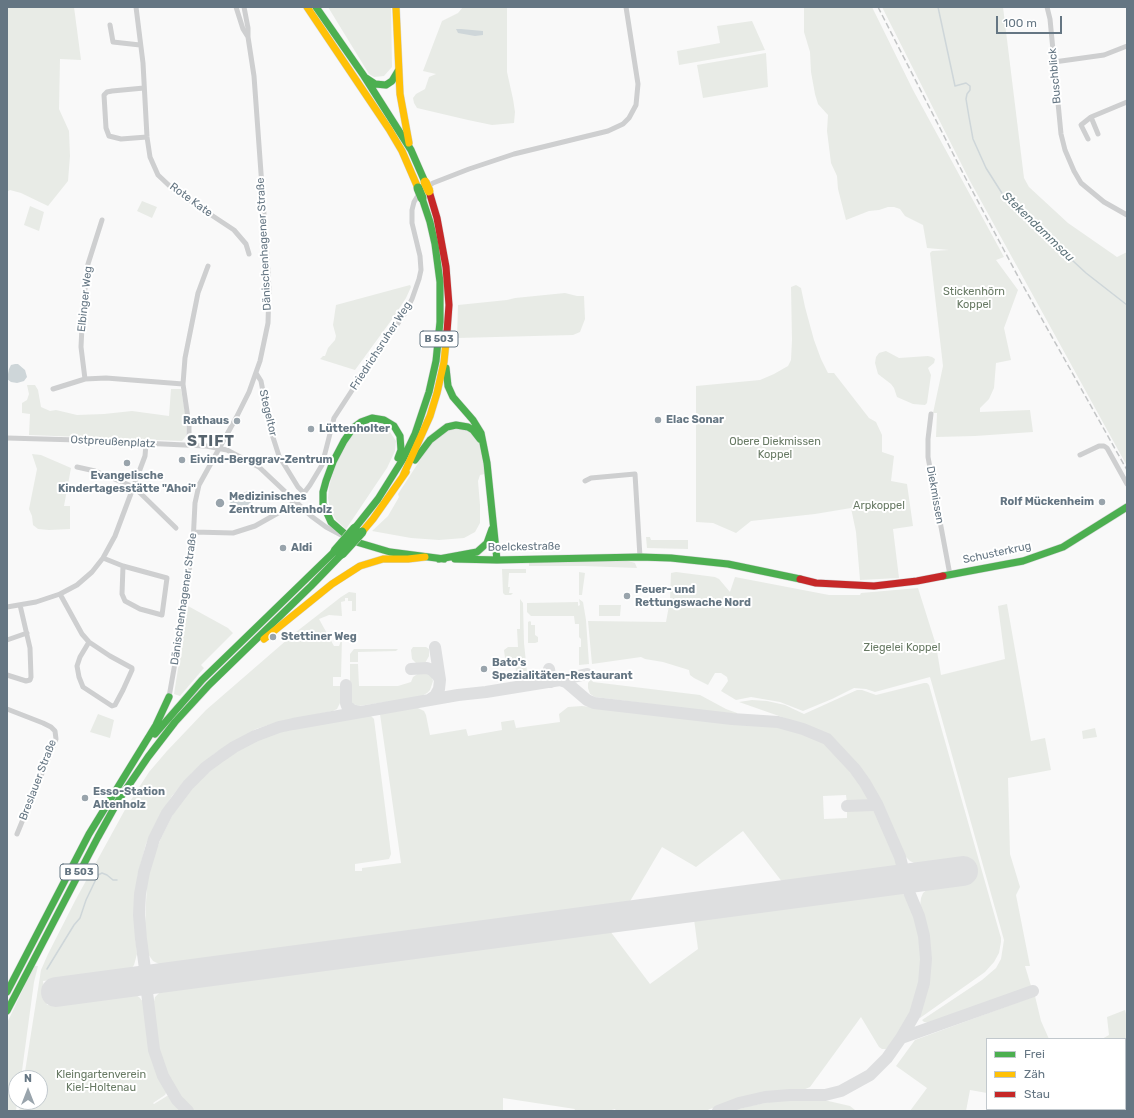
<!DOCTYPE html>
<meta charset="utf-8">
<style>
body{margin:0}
#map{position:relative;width:1134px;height:1118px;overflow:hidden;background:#f9f9f9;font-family:Rubik,sans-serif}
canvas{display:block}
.frame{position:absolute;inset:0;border:8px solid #657683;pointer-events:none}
.legend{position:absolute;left:986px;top:1038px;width:140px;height:72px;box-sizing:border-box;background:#fff;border:1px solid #c1c8cd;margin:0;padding:5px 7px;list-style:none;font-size:12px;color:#657683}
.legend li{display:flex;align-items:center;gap:8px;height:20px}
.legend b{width:20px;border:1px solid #c1c8cd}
.north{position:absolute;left:8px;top:1070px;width:40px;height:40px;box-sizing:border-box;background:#fff;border:1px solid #c1c8cd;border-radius:50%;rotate:0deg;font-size:11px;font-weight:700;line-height:16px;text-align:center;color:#657683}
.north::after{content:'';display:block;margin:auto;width:14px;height:18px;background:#99a4ac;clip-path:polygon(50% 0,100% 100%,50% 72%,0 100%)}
.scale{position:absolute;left:996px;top:16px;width:66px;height:18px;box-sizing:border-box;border:2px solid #657683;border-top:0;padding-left:5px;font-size:12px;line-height:14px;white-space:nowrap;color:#657683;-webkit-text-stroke:3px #fff;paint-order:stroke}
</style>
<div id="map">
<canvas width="1134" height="1118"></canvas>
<div class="frame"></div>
<ul class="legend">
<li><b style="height:5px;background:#4caf50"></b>Frei</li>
<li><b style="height:5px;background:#ffc107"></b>Zäh</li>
<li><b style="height:5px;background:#c62828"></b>Stau</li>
</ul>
<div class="north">N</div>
<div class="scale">100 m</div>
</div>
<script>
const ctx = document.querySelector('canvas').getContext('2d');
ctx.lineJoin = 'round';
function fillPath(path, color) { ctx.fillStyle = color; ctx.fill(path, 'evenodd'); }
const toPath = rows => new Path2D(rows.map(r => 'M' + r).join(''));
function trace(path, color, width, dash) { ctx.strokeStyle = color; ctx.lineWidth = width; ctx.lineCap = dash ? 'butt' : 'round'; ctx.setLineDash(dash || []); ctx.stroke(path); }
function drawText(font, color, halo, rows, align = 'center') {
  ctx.font = font + ' Rubik,sans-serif'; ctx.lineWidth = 4; ctx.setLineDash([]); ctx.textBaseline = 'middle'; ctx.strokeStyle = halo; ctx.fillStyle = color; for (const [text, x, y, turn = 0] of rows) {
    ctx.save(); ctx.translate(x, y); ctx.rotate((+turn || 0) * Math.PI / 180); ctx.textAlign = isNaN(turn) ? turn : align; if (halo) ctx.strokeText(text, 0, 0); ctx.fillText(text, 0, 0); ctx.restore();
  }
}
fillPath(toPath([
 [7,7,74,7,81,60,60,59,59,109,69,131,70,156,68,181,48,206,21,193,10,190,7,192],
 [328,7,391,7,392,67,384,76,374,77,369,74],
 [463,7,507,7,507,72,513,99,515,112,514,123,492,125,468,120,417,108,414,103,413,98,416,94,425,89,429,77,436,74,423,71,442,21,458,13],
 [804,7,872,7,913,90,1004,257,996,260,1018,290,1004,328,1011,360,996,363,994,388,989,399,980,408,980,412,1030,410,1033,432,975,436,936,437,937,413,933,413,943,366,930,253,932,251,949,250,927,248,923,225,905,216,900,209,894,207,888,207,879,210,869,211,846,220,838,189,837,176,831,163,827,131,828,115,818,104,815,94,811,72,810,52,804,32],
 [882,7,1003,7,1024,178,1029,187,1068,223,1117,257,1127,252,1127,466,970,181],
 [752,21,765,50,679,65,677,51,720,43,717,26],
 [766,53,768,87,703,98,697,65],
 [142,201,157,207,152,218,137,211],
 [30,206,44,212,39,231,24,225],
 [410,285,411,287,406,298,393,318,355,370,320,359,323,356,325,356,328,348,335,340,336,336,333,325,336,305],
 [796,285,801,288,805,307,814,340,821,359,828,373,834,373,869,418,876,422,882,435,882,452,894,456,891,481,907,484,913,526,893,529,899,578,860,580,856,532,851,508,815,514,751,521,736,533,713,523,696,522,696,386,760,380,774,374,788,366,791,360,792,340,791,287],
 [565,293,577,296,584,296,585,319,580,332,573,335,457,338,458,305,507,300,515,298],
 [886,351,899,358,928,356,932,357,935,359,934,363,928,368,931,375,927,403,925,405,913,404,897,397,894,388,891,384,878,374,875,363,876,357,879,353],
 [27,385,35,385,38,390,41,407,50,411,56,410,77,415,104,414,132,411,169,416,171,389,181,389,186,417,186,436,182,441,29,435,30,414,22,413,22,403,27,400,29,394],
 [370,423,379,423,390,432,396,441,395,451,387,468,346,529,336,520,330,509,328,498,329,487,336,463,352,434],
 [453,428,469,430,479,440,485,474,480,475,478,481,480,505,480,523,475,532,464,538,439,540,411,538,372,531,388,516,399,497,398,494,426,451,437,437],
 [32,454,41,455,71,468,64,506,70,506,70,529,49,530,38,529,33,525,32,516,29,509,37,469],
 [646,537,650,537,651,540,688,540,688,549,647,548],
 [628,561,635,563,637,568,584,566,529,566,529,563],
 [502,569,526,569,526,573,509,573,508,587,510,587,509,593,513,593,511,595,505,595,503,593],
 [579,572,585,573,582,595,579,595],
 [676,572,715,577,719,579,730,592,735,577,829,595,860,595,861,593,918,588,936,645,941,675,1005,659,998,606,1007,604,1031,741,1045,738,1051,770,1008,778,1010,854,1020,887,1016,895,1030,966,1025,966,1031,986,931,1023,924,1022,922,1020,982,980,996,968,1001,959,1004,940,930,677,875,692,866,689,854,688,832,699,803,711,780,702,751,697,736,700,721,691,728,681,727,677,721,673,715,673,708,685,694,678,690,675,689,670,663,662,645,659,641,657,592,664,588,621,666,622,670,600,671,573],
 [349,592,356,593,356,611,352,611,352,601,348,601,348,598,345,598,345,601,341,602,342,616,329,615,319,619,334,646,339,646,342,638,341,677,333,677,333,686,341,686,341,701,337,709,333,711,278,722,256,729,214,754,193,772,172,796,159,817,146,844,138,874,134,898,135,934,137,954,134,965,130,970,43,981,47,1005,133,993,139,997,145,1004,150,1049,154,1063,167,1091,165,1095,153,1103,154,1104,167,1096,169,1096,182,1111,19,1111,21,1102,40,1102,40,1078,24,1078,41,970,48,954,76,899,127,806,149,772,167,751,206,710,296,632,341,597],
 [520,599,523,603,524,643,527,672,540,671,540,672,536,677,519,680,517,678,515,664,512,664,512,657,505,658,504,650,508,647,518,647,517,629,520,629],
 [579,599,583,602,586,620,589,664,579,665,579,647,581,647,581,639,579,637,579,624,575,624,574,616,531,616,527,612,527,603,578,602,578,606,580,605],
 [599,605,621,605,620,616,599,616],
 [188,606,228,628,233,633,201,665,204,668,180,696,174,694],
 [530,621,531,622,531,625,535,625,535,635,538,637,538,642,535,643,528,643,528,622],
 [413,647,426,647,429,649,429,656,425,663,416,663,412,659,411,650],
 [354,649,398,649,396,651,358,652,358,662,350,662,350,654],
 [350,664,358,664,359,686,398,686,411,682,413,677,419,673,428,674,432,677,433,681,430,690,427,693,420,697,359,706,353,704,350,699],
 [591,679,593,682,700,695,726,709,737,713,737,715,595,697,590,694,588,688,588,683],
 [924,683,927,683,929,685,1001,938,1001,942,999,953,994,962,985,972,920,1018,920,1012,928,983,930,957,927,931,920,906,921,898,923,893,929,888,966,882,963,859,923,864,914,863,910,861,903,854,881,803,869,780,835,740,816,729,739,702,752,700,767,701,785,705,804,714,857,690,862,690,876,695],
 [582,706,744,725,778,726,816,738,825,743,855,776,870,799,868,802,847,804,846,795,823,796,824,819,847,818,847,809,865,808,875,809,897,858,896,865,894,868,783,883,743,831,696,867,662,847,629,903,163,966,153,961,148,954,145,924,147,882,154,855,161,838,176,808,188,792,204,776,227,757,254,742,280,732,370,715,374,719,391,854,389,859,355,864,355,871,362,871,362,868,401,863,380,714,416,707,424,711,426,715,430,735,466,729,468,736,502,730,501,722,514,720,516,728,560,722,559,714,568,707],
 [98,714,114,720,110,738,90,732],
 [1095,728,1097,737,1083,739,1082,731],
 [897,892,902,893,907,898,910,905,920,935,922,950,922,965,921,980,915,1002,908,1018,890,1045,886,1049,882,1049,879,1047,861,1017,810,1087,803,1090,760,1094,734,1100,705,1111,616,1111,615,1109,608,1111,574,1111,575,1109,503,1098,503,1111,194,1111,187,1105,177,1091,166,1073,159,1051,153,1006,155,997,162,990,610,931,650,984,698,949,694,919],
 [34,966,38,966,34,982,21,1078,16,1078,16,1102,17,1102,16,1111,7,1111,7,1023],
 [1035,996,1041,1021,1049,1039,987,1039,987,1093,970,1090,966,1111,910,1111,927,1088,896,1066,915,1040],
 [1125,1010,1127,1018,1127,1048,1125,1052,1125,1039,1102,1039,1109,1035,1107,1017],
 [790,1099,824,1100,850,1106,855,1110,854,1111,732,1111,750,1106,774,1101]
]), '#e8ebe6');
fillPath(toPath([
 [456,29,461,29,483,31,483,35,475,36,458,33],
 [15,364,18,364,25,370,27,377,24,381,17,383,11,382,7,379,9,369,11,365],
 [251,490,257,493,257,497,241,511,235,511,230,504,231,500,234,496]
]), '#ced6d9');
trace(toPath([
 [938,7,955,86,966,83,970,86,970,90,967,94,966,99,969,117,973,139,986,168,1005,198,1086,273,1127,305],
 [47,969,74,925,80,918,86,900,98,875,102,873,107,875,113,880,117,880]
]), '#ced6d9', 1.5);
trace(toPath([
 [435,647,440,680],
 [411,669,427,668,432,670,438,676,440,680,439,689,435,696,429,700],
 [549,669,551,682],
 [560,680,566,682,587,700,594,703,732,719,778,722,803,729,827,739,855,769,865,783,877,804,900,857,902,865,901,873,896,878,889,881],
 [346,685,346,703,347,706,352,710,359,712],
 [847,806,873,805,877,804],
 [178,976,154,974,145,969,141,939,139,915,140,894,144,872,154,839,167,813,188,785,206,767,221,756,234,747,255,736,279,727,293,724,458,695,486,692,560,680,587,674],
 [169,978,151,984,147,992,154,1050,163,1076,177,1100,188,1111],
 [901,1038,1033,991],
 [718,1111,739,1103,765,1097,790,1095,825,1095,841,1091,870,1075,887,1058,901,1038,915,1014,924,983,926,959,924,936,919,916,909,892,903,884,896,881,889,881]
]), '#dedfe0', 12);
trace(toPath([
 [56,992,963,871]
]), '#dedfe0', 30);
const fast = toPath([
 [316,7,364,76,411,150,425,182],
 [366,78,375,84,386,85,392,81,398,71],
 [446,368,448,386,453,397,473,420,481,433,487,463,497,560],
 [415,460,430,440,447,427,456,425,468,427,473,430,480,439],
 [355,528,378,499,403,459,415,434,429,392,436,361,440,322,440,282,435,244,430,222,422,198],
 [353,541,390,552,444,559],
 [353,541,331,522,323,504,323,492,326,481,333,462,344,441,353,428,361,422,372,418,384,420,394,426,400,436,401,450,398,458],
 [439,559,477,552,487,543,492,529],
 [455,559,497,560,640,557,671,558,728,564,800,579],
 [943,576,1023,561,1063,547,1127,507],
 [155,734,202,680,335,551],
 [7,992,89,834,156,725,169,697],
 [7,1011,98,837,118,801,148,757,175,722,209,685,311,586,342,554]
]);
const slow = toPath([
 [307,7,389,129,402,151,418,188],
 [396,7,400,94,409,143],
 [403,476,430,416,437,393,444,362,447,332],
 [362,532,373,519,406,472],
 [264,639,332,584,360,566,383,559,408,559,425,557]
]);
const jam = toPath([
 [429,191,437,218,446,267,449,305,447,332],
 [800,579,816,583,874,586,917,581,943,576]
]);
trace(fast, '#d5d6d7', 8);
trace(slow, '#d5d6d7', 8);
trace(jam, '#d5d6d7', 8);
trace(toPath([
 [136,7,143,63,147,137,150,157,158,175,175,191,234,230,246,244,249,254],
 [236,7,243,29,248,37],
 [1047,7,1050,19,1061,134,1065,150,1074,171,1081,183,1104,202,1127,215],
 [110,25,113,42,140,45],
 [1054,62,1104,55,1127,46],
 [144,88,112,91,107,92,104,95,106,128,109,136,121,139,147,137],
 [1091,117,1098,134],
 [1088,139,1081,125,1091,117,1127,102],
 [427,187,433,183,469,169,514,154,608,131,623,124,629,118,636,105,638,84,626,7],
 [256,373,261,381,270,428,279,456,298,487,304,493],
 [85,379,81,347,83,305,88,264,102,220],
 [53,389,85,379,106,378,183,384],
 [931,414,928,439,928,457,950,575],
 [7,438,78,440,206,446,227,450,259,467,311,516,326,527,343,536],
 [189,445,189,425,183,384,185,358,198,293,208,266],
 [1080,455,1099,446,1104,446,1107,448,1127,484],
 [77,467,95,471,134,487,176,528],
 [585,481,591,478,635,474,640,557],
 [194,532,233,533,255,526,287,508,304,493,310,485,322,465,334,418,362,375,405,313,412,299,419,279,421,270,420,256,412,223,412,210,414,202,420,192],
 [103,558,123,566,167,578,162,615,140,609,125,601,122,594,123,566],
 [60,594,82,634,89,642,110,656,132,668,132,670,123,690,115,705,112,706,83,687,79,677,77,666,80,657,89,642],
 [7,607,36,602,60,594,77,585,92,572,103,558,115,536,145,456,146,444],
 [7,640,27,633],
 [7,675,26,681,30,680,31,677,30,648,20,605],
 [169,697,178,646,193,543,195,503,199,485,236,418,249,392,260,361,268,323,269,290,267,256,254,76,248,37,248,28,244,7],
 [7,709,43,723,51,727,55,731,56,739,17,834]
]), '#cecfd0', 5);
trace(fast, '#4caf50', 7);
trace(slow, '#ffc107', 7);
trace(jam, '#c62828', 7);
trace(toPath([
 [878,7,966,179,1021,282,1127,470]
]), '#c3c5c6', 1.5, [6, 3]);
const fastBridge = toPath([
 [418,188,422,198],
 [335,551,355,528],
 [342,554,362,532]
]);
const slowBridge = toPath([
 [425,182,429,191]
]);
trace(fastBridge, '#d5d6d6', 10, []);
trace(slowBridge, '#d5d6d6', 10, []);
trace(fastBridge, '#4caf50', 9);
trace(slowBridge, '#ffc107', 9);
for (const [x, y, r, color] of [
 [658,420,4,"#99a4ac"],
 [237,421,4,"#99a4ac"],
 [311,429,4,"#99a4ac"],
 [182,460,4,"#99a4ac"],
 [127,463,4,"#99a4ac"],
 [1102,502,4,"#99a4ac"],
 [220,503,5,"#99a4ac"],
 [283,548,4,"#99a4ac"],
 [627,596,4,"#99a4ac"],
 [273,637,4,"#99a4ac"],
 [484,669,4,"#99a4ac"],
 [85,798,4,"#99a4ac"]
]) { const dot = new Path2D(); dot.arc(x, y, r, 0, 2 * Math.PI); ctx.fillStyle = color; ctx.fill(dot); trace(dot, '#fff', 1.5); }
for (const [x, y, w] of [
 [439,339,38],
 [79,872,38]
]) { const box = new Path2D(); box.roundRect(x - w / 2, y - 8, w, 16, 3); ctx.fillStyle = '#fff'; ctx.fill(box); trace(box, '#657683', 1); }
drawText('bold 10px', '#657683', null, [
 ["B 503",439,339],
 ["B 503",79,872]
]);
drawText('11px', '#657683', '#fff', [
 ["Buschblick",1055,76,-95],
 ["Rote Kate",191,200,36],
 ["Dänischenhagener Straße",264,244,-93],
 ["Elbinger Weg",85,299,-84],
 ["Friedrichsruher Weg",381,346,-57],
 ["Stegeltor",268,413,77],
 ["Ostpreußenplatz",113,442,3],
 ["Diekmissen",935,495,80],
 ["Boelckestraße",524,547,-1],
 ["Schusterkrug",997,553,-12],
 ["Dänischenhagener Straße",184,599,-82],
 ["Breslauer Straße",38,780,-69]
]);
drawText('11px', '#687a64', '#fff', [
 ["Stickenhörn",974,292],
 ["Koppel",974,305],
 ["Obere Diekmissen",775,442],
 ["Koppel",775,455],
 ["Arpkoppel",879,506],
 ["Ziegelei Koppel",902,648],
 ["Kleingartenverein",101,1075],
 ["Kiel-Holtenau",101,1088]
]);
drawText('bold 11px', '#657683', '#fff', [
 ["Elac Sonar",666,420],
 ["Rathaus",229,421,"right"],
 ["Lüttenholter",319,429],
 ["Eivind-Berggrav-Zentrum",190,460],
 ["Evangelische",127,476,"center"],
 ["Kindertagesstätte \"Ahoi\"",127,489,"center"],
 ["Medizinisches",229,497],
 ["Zentrum Altenholz",229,510],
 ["Rolf Mückenheim",1094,502,"right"],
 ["Aldi",291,548],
 ["Feuer- und",635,590],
 ["Rettungswache Nord",635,603],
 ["Stettiner Weg",281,637],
 ["Bato's",492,663],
 ["Spezialitäten-Restaurant",492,676],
 ["Esso-Station",93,792],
 ["Altenholz",93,805]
], 'left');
drawText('italic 12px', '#60757c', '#fff', [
 ["Stekendammsau",1038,227,44]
]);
ctx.letterSpacing = '1px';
drawText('bold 15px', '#57646e', '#fff', [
 ["STIFT",211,442]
]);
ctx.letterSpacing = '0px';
</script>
